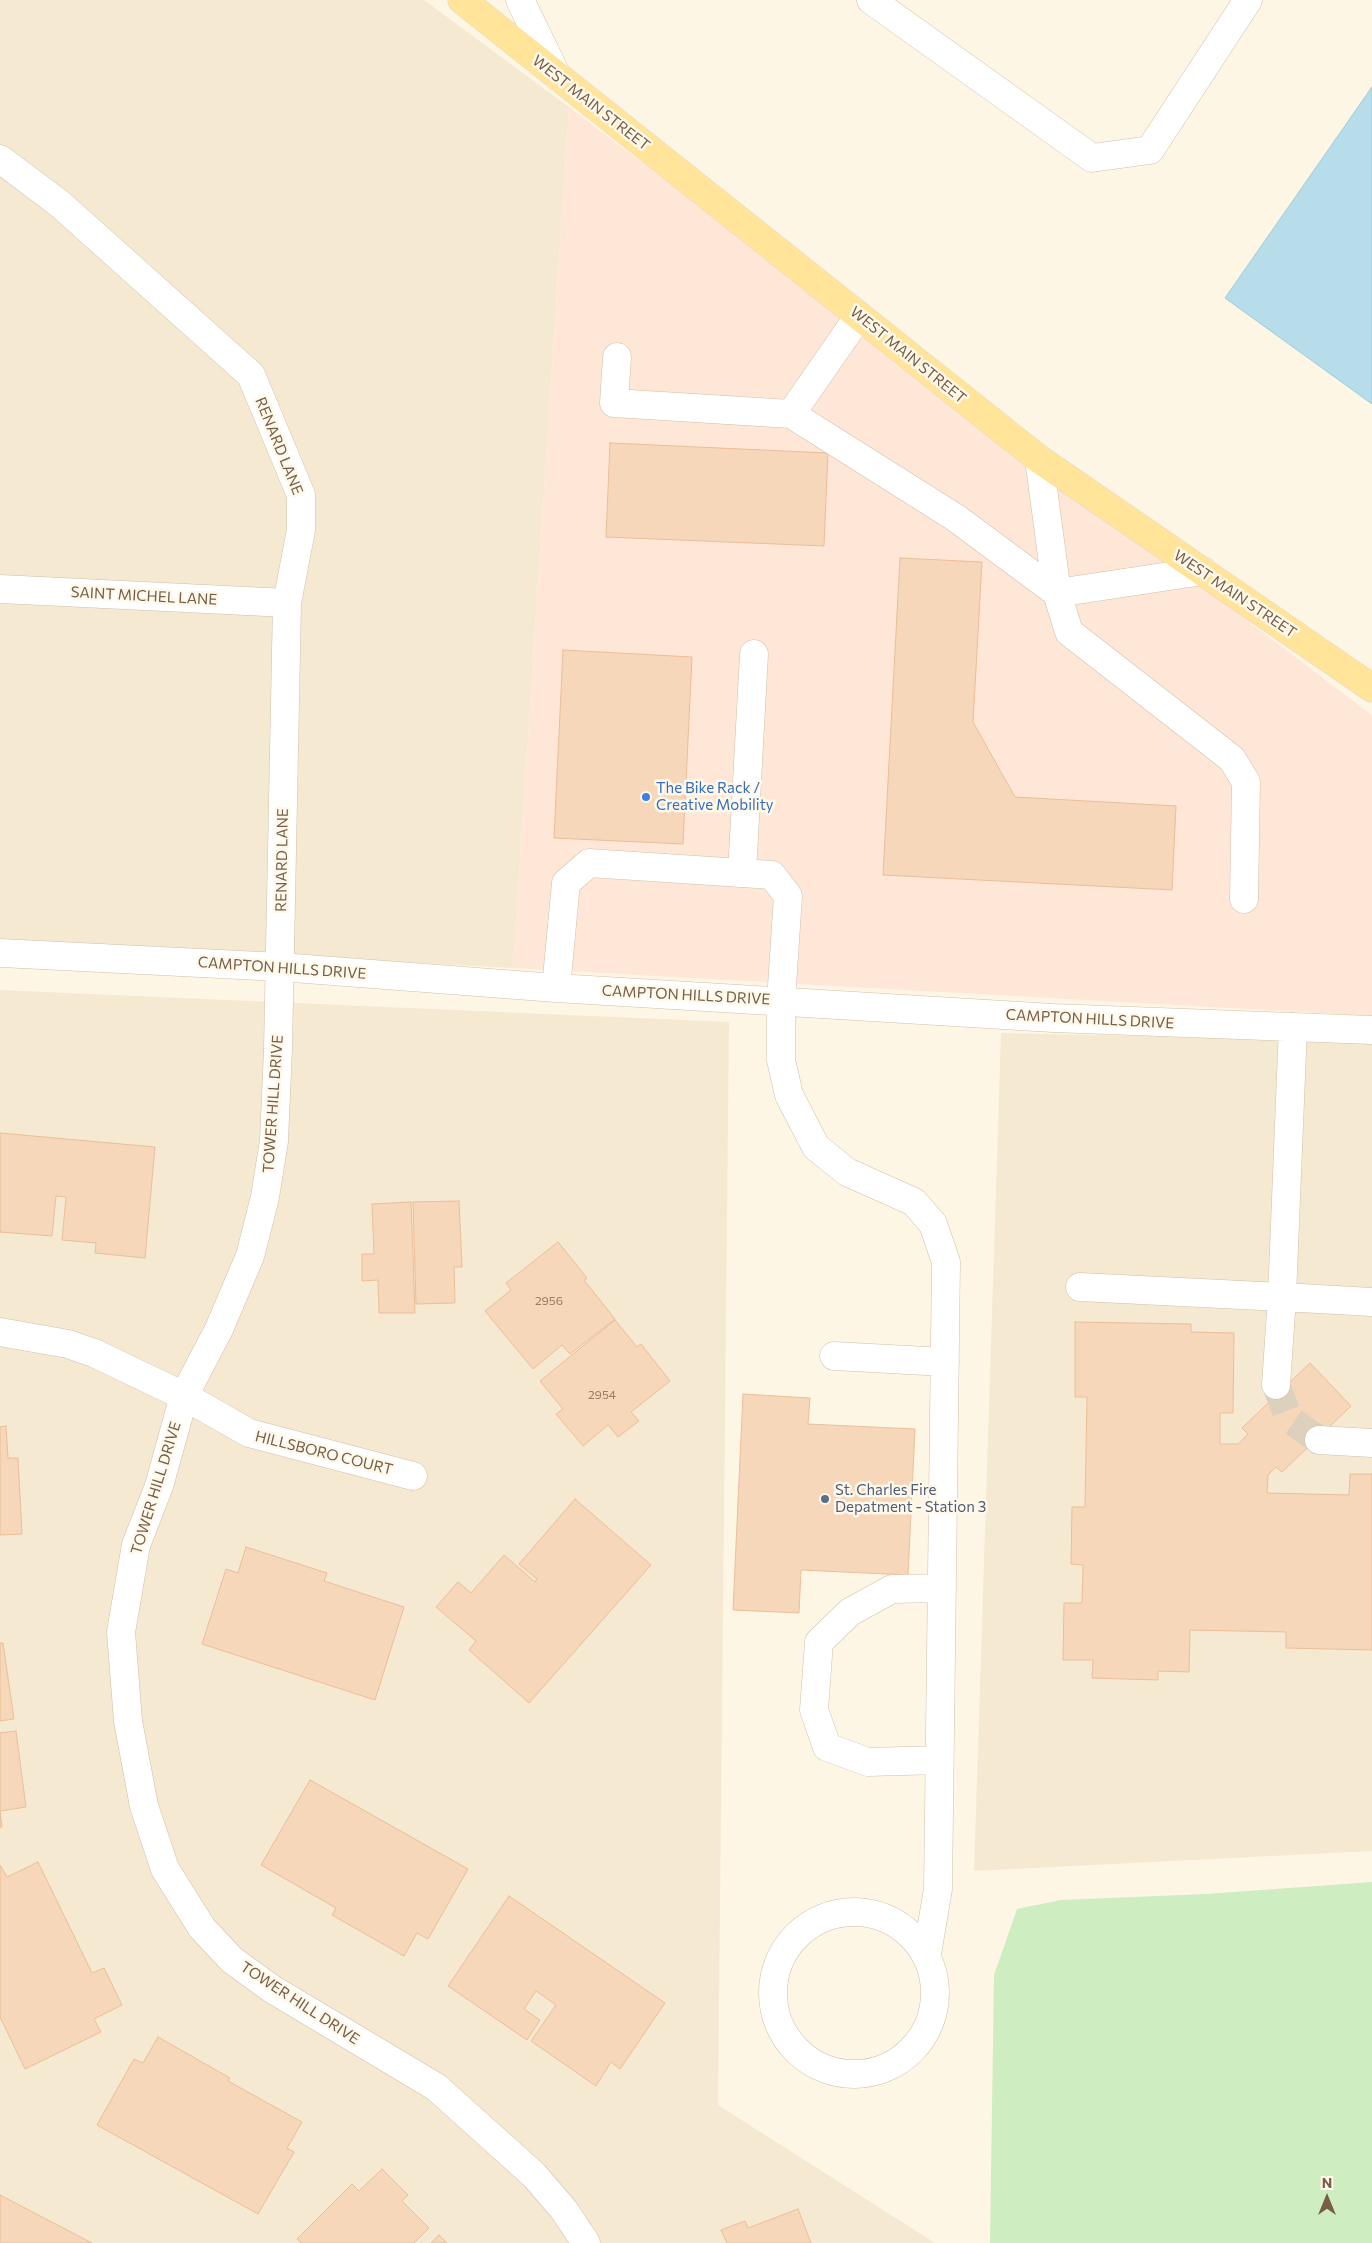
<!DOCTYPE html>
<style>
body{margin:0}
#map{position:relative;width:1372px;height:2243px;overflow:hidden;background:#fef6e4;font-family:Commissioner,sans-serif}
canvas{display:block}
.north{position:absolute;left:1302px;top:2173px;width:50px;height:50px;-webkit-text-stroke:4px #fff9ec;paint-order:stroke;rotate:0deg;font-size:14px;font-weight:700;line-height:20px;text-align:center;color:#795e47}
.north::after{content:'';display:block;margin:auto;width:18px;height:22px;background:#795e47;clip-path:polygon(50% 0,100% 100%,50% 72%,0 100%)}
</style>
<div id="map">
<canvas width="1372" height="2243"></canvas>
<div class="north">N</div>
</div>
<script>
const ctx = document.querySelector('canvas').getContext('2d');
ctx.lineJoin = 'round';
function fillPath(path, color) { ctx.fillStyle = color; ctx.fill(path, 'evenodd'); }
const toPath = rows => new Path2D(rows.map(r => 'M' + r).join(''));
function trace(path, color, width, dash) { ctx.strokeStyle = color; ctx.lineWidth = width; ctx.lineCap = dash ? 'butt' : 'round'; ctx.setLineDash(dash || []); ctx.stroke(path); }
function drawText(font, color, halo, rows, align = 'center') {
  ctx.font = font + ' Commissioner,sans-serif'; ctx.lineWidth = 5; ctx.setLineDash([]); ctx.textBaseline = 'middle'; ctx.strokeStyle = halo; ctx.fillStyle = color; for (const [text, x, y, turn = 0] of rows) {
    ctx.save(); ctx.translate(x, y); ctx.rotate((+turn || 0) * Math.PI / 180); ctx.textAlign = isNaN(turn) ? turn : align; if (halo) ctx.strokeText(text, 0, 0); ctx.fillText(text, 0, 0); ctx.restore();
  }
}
fillPath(toPath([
 [0,0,424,0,569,107,513,968,0,941],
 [0,990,729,1022,718,2105,935,2243,0,2243],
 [1001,1033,1372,1041,1372,1851,974,1871]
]), '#f6e9d1');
fillPath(toPath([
 [569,107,1372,715,1372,1016,513,968]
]), '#ffe7d7');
fillPath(toPath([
 [1372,1882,1372,2243,990,2243,994,1975,1017,1909,1061,1900,1206,1894]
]), '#ceedc1');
const water = toPath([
 [1372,87,1372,404,1225,298,1372,87]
]);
fillPath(water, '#b6dde9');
trace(water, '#9cccdc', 1);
const building = toPath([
 [610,443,828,453,824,546,606,537,610,443],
 [900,558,982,562,973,722,1015,797,1176,806,1172,890,883,875,900,558],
 [563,650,692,657,683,844,554,838,563,650],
 [0,1133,155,1147,145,1258,95,1253,96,1243,62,1240,66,1197,56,1196,52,1236,0,1232,0,1133],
 [459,1201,462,1267,454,1267,455,1303,416,1304,413,1202,459,1201],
 [411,1202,415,1313,379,1313,378,1280,362,1281,362,1254,374,1254,372,1204,411,1202],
 [558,1242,587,1278,584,1280,615,1319,570,1354,562,1345,533,1369,485,1311,511,1290,506,1283,558,1242],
 [615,1320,637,1347,641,1344,670,1381,631,1412,639,1421,618,1437,608,1425,583,1446,556,1414,563,1409,540,1381,615,1320],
 [1075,1322,1191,1324,1191,1332,1234,1333,1233,1413,1220,1413,1220,1444,1238,1444,1248,1434,1242,1428,1310,1363,1351,1406,1282,1472,1276,1467,1268,1475,1267,1493,1349,1495,1350,1474,1372,1474,1372,1650,1286,1648,1286,1632,1190,1630,1189,1672,1158,1671,1158,1680,1092,1678,1093,1660,1063,1660,1064,1603,1082,1603,1083,1565,1071,1564,1072,1507,1085,1507,1087,1397,1075,1397,1075,1322],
 [743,1394,810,1398,808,1424,915,1429,908,1575,801,1570,799,1613,733,1610,743,1394],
 [6,1426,8,1458,18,1458,22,1534,0,1535,0,1427,6,1426],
 [575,1499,651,1565,529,1703,469,1650,476,1641,436,1607,458,1582,471,1593,504,1555,535,1582,537,1579,519,1564,575,1499],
 [246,1547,327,1573,324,1581,404,1607,375,1700,202,1644,226,1569,238,1573,246,1547],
 [0,1643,3,1643,14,1719,0,1721,0,1643],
 [16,1731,26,1807,0,1811,2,1827,0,1828,0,1733,16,1731],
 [310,1780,468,1869,428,1939,417,1933,404,1956,332,1915,336,1908,261,1865,310,1780],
 [38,1862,92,1973,104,1968,122,2005,94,2019,101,2032,25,2069,0,2017,0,1865,7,1877,38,1862],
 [509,1896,665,2003,620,2069,611,2062,596,2086,531,2041,556,2005,536,1991,524,2009,540,2020,527,2040,448,1986,509,1896],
 [158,2037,230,2078,228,2081,302,2122,287,2148,294,2152,258,2214,97,2125,134,2059,143,2063,158,2037],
 [382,2169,408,2195,402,2201,429,2228,414,2243,301,2243,297,2239,352,2184,359,2191,382,2169],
 [0,2195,92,2243,0,2243,0,2195],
 [798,2209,811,2243,727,2243,721,2230,745,2221,748,2228,798,2209],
 [439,2235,447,2243,431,2243,439,2235]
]);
fillPath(building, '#f6d7b9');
trace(building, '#eabf98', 1);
trace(toPath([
 [1276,1385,1289,1419,1319,1440]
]), '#ddd0bd', 28, [28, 14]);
const minor = toPath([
 [520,0,557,76],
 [871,0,1092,158,1150,150,1248,0],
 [0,159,60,204,251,375,301,495,301,530,287,603,278,1049,274,1141,265,1197,250,1256,219,1329,184,1396,159,1486,136,1545,121,1632,128,1721,144,1806,165,1869,202,1928,232,1960,272,1989,436,2087,534,2175,564,2210,586,2243],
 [617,357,614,403,791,414,859,316],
 [791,414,956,518,1057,593,1069,632,1232,759,1246,782,1244,899],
 [1039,459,1057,593,1203,571],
 [0,589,287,603],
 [742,873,754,654],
 [0,953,280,967,556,988,1053,1018,1372,1030],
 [556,988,566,883,589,863,772,875,788,896,781,1001,781,1060,789,1095,816,1147,847,1172,914,1202,933,1224,946,1262,938,1889,927,1954],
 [1293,1027,1282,1297,1372,1302],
 [1080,1287,1282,1297,1276,1385],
 [0,1332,68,1344,94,1353,184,1396,249,1433,413,1476],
 [834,1356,945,1362],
 [1319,1440,1372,1443],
 [939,1760,868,1762,827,1747,814,1710,819,1642,850,1612,892,1589,942,1588],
 '773 1993a81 81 0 1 1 162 0a81 81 0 1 1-162 0Z'
]);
const major = toPath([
 [462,0,1039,459,1372,688]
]);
trace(minor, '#d0bfa9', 29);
trace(major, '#dfd8d3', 29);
trace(minor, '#fff', 28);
trace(major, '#ffe49a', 28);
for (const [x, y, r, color] of [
 [646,797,5,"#3f7fe0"],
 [825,1499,5,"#5c6f8a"]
]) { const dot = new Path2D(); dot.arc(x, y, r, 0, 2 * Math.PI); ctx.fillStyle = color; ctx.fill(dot); trace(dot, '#fff9ec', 2); }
drawText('12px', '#987c64', null, [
 ["2956",549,1301],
 ["2954",602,1395]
]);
drawText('15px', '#795e47', '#fff9ec', [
 ["WEST MAIN STREET",591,103,38],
 ["WEST MAIN STREET",908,355,39],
 ["RENARD LANE",279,446,68],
 ["WEST MAIN STREET",1235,594,34],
 ["SAINT MICHEL LANE",144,596,3],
 ["RENARD LANE",282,860,-89],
 ["CAMPTON HILLS DRIVE",282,968,4],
 ["CAMPTON HILLS DRIVE",686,995,3],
 ["CAMPTON HILLS DRIVE",1090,1019,3],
 ["TOWER HILL DRIVE",273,1104,-86],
 ["HILLSBORO COURT",324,1453,14],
 ["TOWER HILL DRIVE",156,1488,-73],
 ["TOWER HILL DRIVE",300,2003,33]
]);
drawText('15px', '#366cbe', '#fff9ec', [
 ["The Bike Rack /",656,788],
 ["Creative Mobility",656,805]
], 'left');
drawText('15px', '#4e5e75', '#fff9ec', [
 ["St. Charles Fire",835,1490],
 ["Depatment - Station 3",835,1507]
], 'left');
</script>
